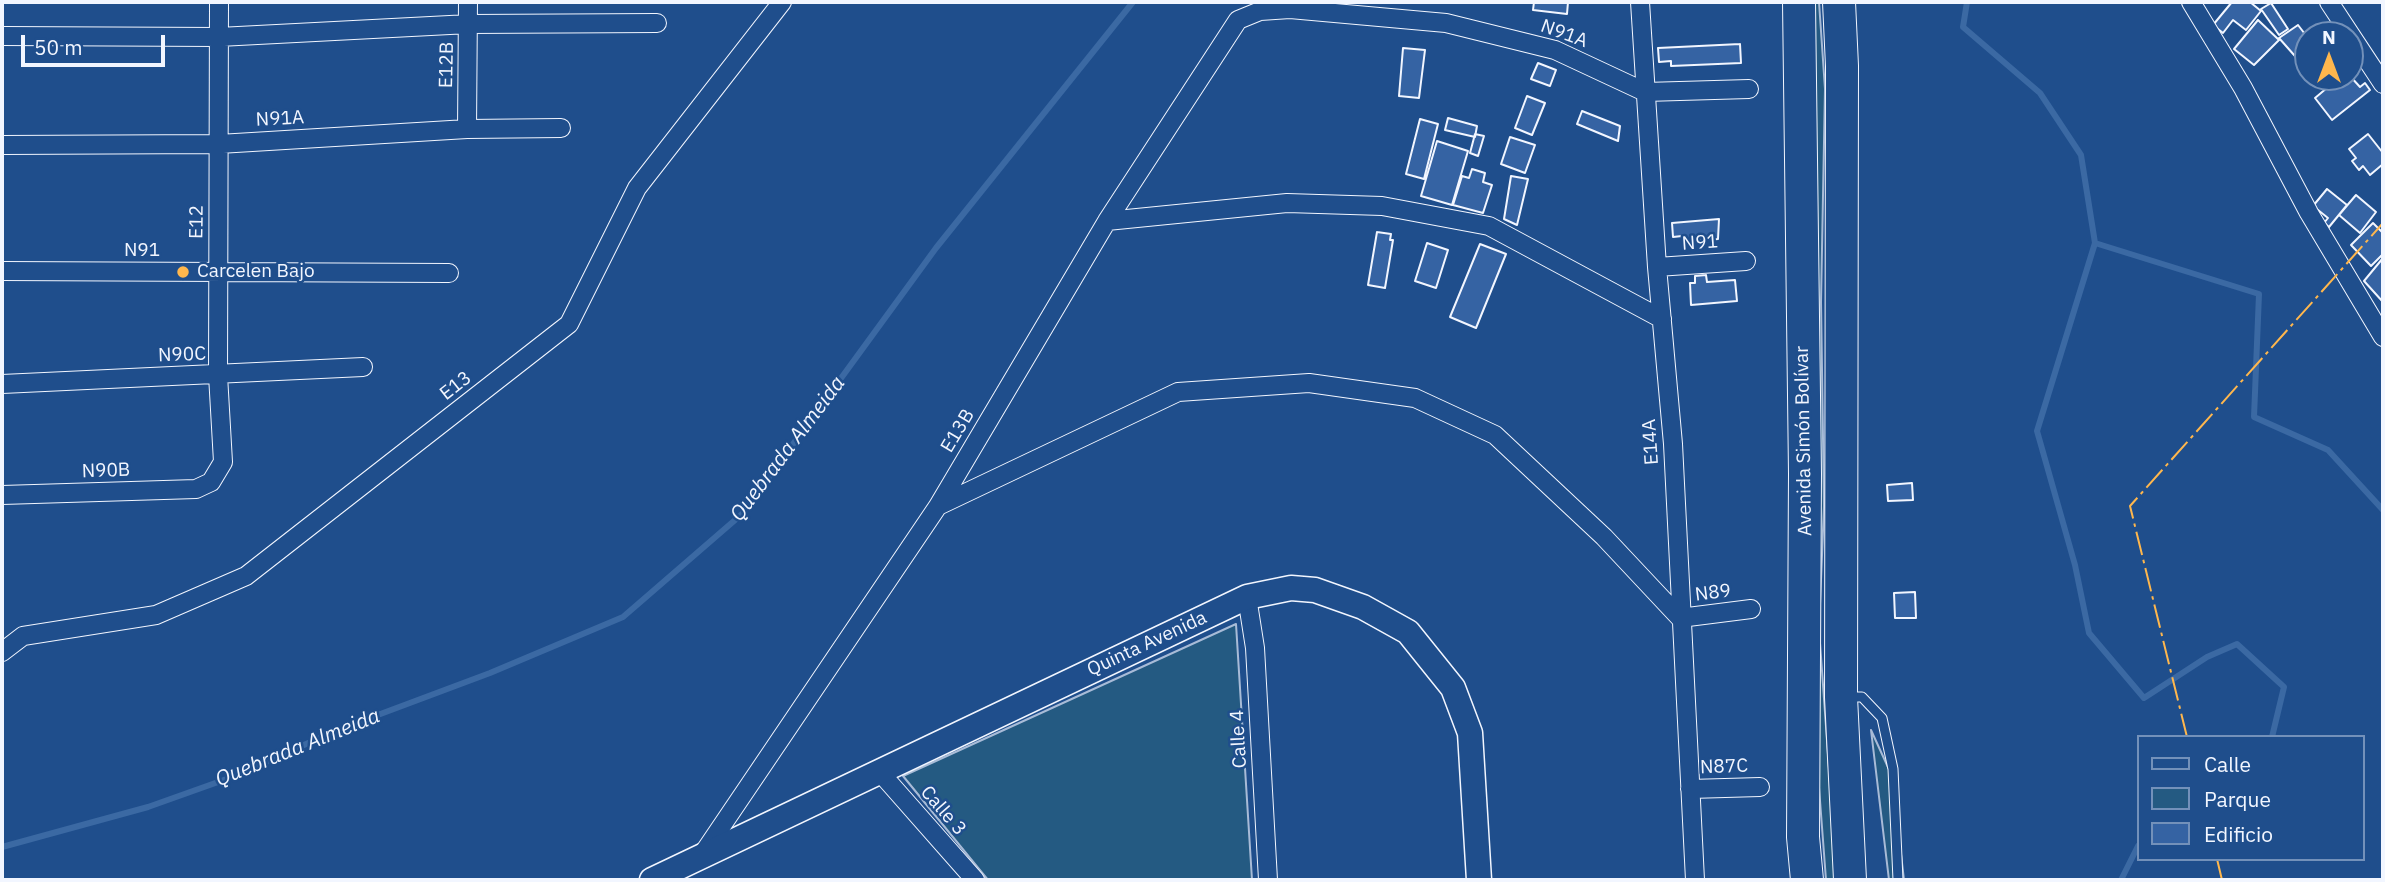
<!DOCTYPE html>
<meta charset="utf-8">
<style>
body{margin:0}
#map{position:relative;width:2385px;height:882px;overflow:hidden;background:#1f4e8c;font-family:"IBM Plex Sans",sans-serif}
canvas{display:block}
.frame{position:absolute;inset:0;border:4px solid #f2f6ff;pointer-events:none}
.legend{position:absolute;left:2137px;top:735px;width:228px;height:126px;box-sizing:border-box;background:#1f4e8c;border:2px solid #7391ba;margin:0;padding:9px 12px;list-style:none;font-size:21px;color:#f2f6ff}
.legend li{display:flex;align-items:center;gap:14px;height:35px}
.legend b{width:35px;border:2px solid #7391ba}
.north{position:absolute;left:2294px;top:21px;width:70px;height:70px;box-sizing:border-box;background:#1f4e8c;border:2px solid #7391ba;border-radius:50%;rotate:0deg;font-size:19px;font-weight:700;line-height:28px;text-align:center;color:#f2f6ff}
.north::after{content:'';display:block;margin:auto;width:24px;height:32px;background:#ffb74d;clip-path:polygon(50% 0,100% 100%,50% 72%,0 100%)}
.scale{position:absolute;left:21px;top:35px;width:144px;height:32px;box-sizing:border-box;border:4px solid #f2f6ff;border-top:0;padding-left:9px;font-size:21px;line-height:24px;white-space:nowrap;color:#f2f6ff;-webkit-text-stroke:5px #1f4e8c;paint-order:stroke}
</style>
<div id="map">
<canvas width="2385" height="882"></canvas>
<div class="frame"></div>
<ul class="legend">
<li><b style="height:9px;background:#1f4e8c"></b>Calle</li>
<li><b style="height:19px;background:#245a82"></b>Parque</li>
<li><b style="height:19px;background:#3563a3"></b>Edificio</li>
</ul>
<div class="north">N</div>
<div class="scale">50 m</div>
</div>
<script>
const ctx = document.querySelector('canvas').getContext('2d');
ctx.lineJoin = 'round';
function fillPath(path, color) { ctx.fillStyle = color; ctx.fill(path, 'evenodd'); }
const toPath = rows => new Path2D(rows.map(r => 'M' + r).join(''));
function trace(path, color, width, dash) { ctx.strokeStyle = color; ctx.lineWidth = width; ctx.lineCap = dash ? 'butt' : 'round'; ctx.setLineDash(dash || []); ctx.stroke(path); }
function drawText(font, color, halo, rows, align = 'center') {
  ctx.font = font + ' "IBM Plex Sans",sans-serif'; ctx.lineWidth = 5; ctx.setLineDash([]); ctx.textBaseline = 'middle'; ctx.strokeStyle = halo; ctx.fillStyle = color; for (const [text, x, y, turn = 0] of rows) {
    ctx.save(); ctx.translate(x, y); ctx.rotate((+turn || 0) * Math.PI / 180); ctx.textAlign = isNaN(turn) ? turn : align; if (halo) ctx.strokeText(text, 0, 0); ctx.fillText(text, 0, 0); ctx.restore();
  }
}
const green = toPath([
 [1806,2,1819,2,1825,89,1821,302,1824,506,1819,629,1837,880,1826,880,1817,761,1806,2],
 [1236,624,1252,880,988,880,903,776,1236,624],
 [1871,730,1892,776,1904,880,1889,880,1871,730]
]);
fillPath(green, '#245a82');
trace(green, '#a8bbd7', 2);
trace(toPath([
 [1967,2,1963,27,2040,93,2081,155,2095,243,2037,431,2075,565,2089,633,2144,698,2207,657,2237,644,2284,687,2272,737],
 [2095,243,2259,294,2254,417,2328,450,2383,510],
 [2,847,148,807,235,776,335,731,490,673,623,617,742,514,936,248,1133,2],
 [2121,880,2138,846]
]), '#3b69a3', 6);
const building = toPath([
 [1534,2,1568,2,1567,14,1533,10,1534,2],
 [2232,2,2250,2,2261,11,2246,30,2233,20,2223,33,2213,25,2232,2],
 [2271,3,2288,29,2279,35,2261,9,2271,3],
 [2258,20,2279,40,2254,65,2234,49,2258,20],
 [2298,25,2308,38,2308,59,2302,64,2279,38,2298,25],
 [1740,44,1741,63,1671,66,1671,61,1659,62,1658,48,1740,44],
 [1403,48,1425,50,1419,98,1399,96,1403,48],
 [1538,63,1556,70,1550,86,1531,79,1538,63],
 [2350,76,2360,87,2365,83,2370,90,2332,120,2315,98,2340,77,2350,76],
 [1527,96,1545,103,1532,135,1515,128,1527,96],
 [1582,111,1620,126,1618,141,1577,124,1582,111],
 [1448,118,1477,126,1475,137,1445,130,1448,118],
 [1420,119,1438,124,1424,179,1406,174,1420,119],
 [1475,134,1484,136,1478,156,1470,153,1475,134],
 [2368,134,2383,153,2383,164,2370,175,2363,166,2359,170,2352,161,2356,158,2349,149,2368,134],
 [1510,137,1535,145,1525,173,1501,164,1510,137],
 [1437,141,1468,151,1452,205,1421,196,1437,141],
 [1472,169,1485,173,1483,182,1492,185,1483,213,1453,205,1462,176,1469,178,1472,169],
 [1511,176,1528,179,1517,225,1504,219,1511,176],
 [2327,189,2347,205,2329,227,2324,223,2328,218,2313,206,2327,189],
 [2356,195,2376,212,2360,233,2339,215,2356,195],
 [1719,219,1718,239,1683,242,1682,236,1673,237,1672,223,1719,219],
 [2373,223,2383,233,2383,254,2371,266,2351,245,2373,223],
 [1377,232,1391,234,1390,240,1393,240,1385,288,1368,285,1377,232],
 [1427,243,1448,250,1436,288,1415,281,1427,243],
 [1480,244,1506,254,1476,328,1450,317,1480,244],
 [2383,258,2383,302,2364,281,2383,258],
 [1706,275,1707,282,1735,280,1737,301,1691,305,1690,283,1695,283,1695,276,1706,275],
 [1912,483,1913,500,1888,501,1887,485,1912,483],
 [1915,592,1916,618,1895,618,1894,593,1915,592]
]);
fillPath(building, '#3563a3');
trace(building, '#f2f6ff', 2);
const lane = toPath([
 [1847,697,1862,697,1882,718,1893,769,1898,880]
]);
const street = toPath([
 [1640,2,1657,267,1673,444,1695,880],
 [2191,2,2243,88,2309,213,2383,337],
 [2329,2,2383,84],
 [2,36,219,37,469,24,657,23],
 [467,129,468,2],
 [2,145,219,144,467,129,561,128],
 [1107,221,1287,203,1382,206,1489,226,1662,319],
 [1657,267,1746,261],
 [2,271,449,273],
 [2,384,363,367],
 [2,495,196,489,211,482,223,462,218,375,219,2],
 [938,506,1178,392,1309,383,1415,398,1495,435,1604,537,1680,618,1751,609],
 [1247,597,1255,648,1268,880],
 [2,652,23,636,156,615,246,576,569,324,637,188,782,2],
 [878,770,975,880],
 [1690,789,1760,787],
 [702,855,938,506,1107,221,1238,20,1260,11,1290,9,1446,23,1555,50,1645,92,1749,89]
]);
const secondary = toPath([
 [652,880,1247,597,1291,588,1315,590,1363,607,1408,632,1453,688,1470,733,1479,880]
]);
const highway = toPath([
 [1799,2,1805,474,1803,837,1807,880],
 [1839,2,1842,66,1841,697,1850,880]
]);
trace(lane, '#f2f6ff', 11);
trace(street, '#f2f6ff', 20);
trace(secondary, '#f2f6ff', 27);
trace(highway, '#f2f6ff', 34);
trace(lane, '#1f4e8c', 9);
trace(street, '#1f4e8c', 18);
trace(secondary, '#1f4e8c', 24);
trace(highway, '#1f4e8c', 32);
trace(toPath([
 [2187,737,2130,506,2383,223],
 [2217,859,2222,880]
]), '#ffb74d', 2, [24, 5, 3.5, 5]);
for (const [x, y, r, color] of [
 [183,272,7,"#ffb74d"]
]) { const dot = new Path2D(); dot.arc(x, y, r, 0, 2 * Math.PI); ctx.fillStyle = color; ctx.fill(dot); trace(dot, '#1f4e8c', 2.5); }
drawText('19px', '#f2f6ff', '#1f4e8c', [
 ["N91A",1564,34,20],
 ["E12B",447,65,-89],
 ["N91A",280,119,-3],
 ["E12",197,222,-89],
 ["N91",1700,243,-4],
 ["N91",142,251],
 ["N90C",182,355,-2],
 ["E13",456,386,-38],
 ["E13B",958,431,-59],
 ["Avenida Simón Bolívar",1804,441,-91],
 ["E14A",1651,442,-94],
 ["N90B",106,471,-2],
 ["N89",1713,593,-7],
 ["Quinta Avenida",1147,644,-25],
 ["Calle 4",1239,739,-93],
 ["N87C",1724,767,-2],
 ["Calle 3",943,811,49]
]);
drawText('19px', '#f2f6ff', '#1f4e8c', [
 ["Carcelen Bajo",197,272]
], 'left');
drawText('italic 21px', '#f2f6ff', '#1f4e8c', [
 ["Quebrada Almeida",788,449,-53],
 ["Quebrada Almeida",298,748,-22]
]);
</script>
